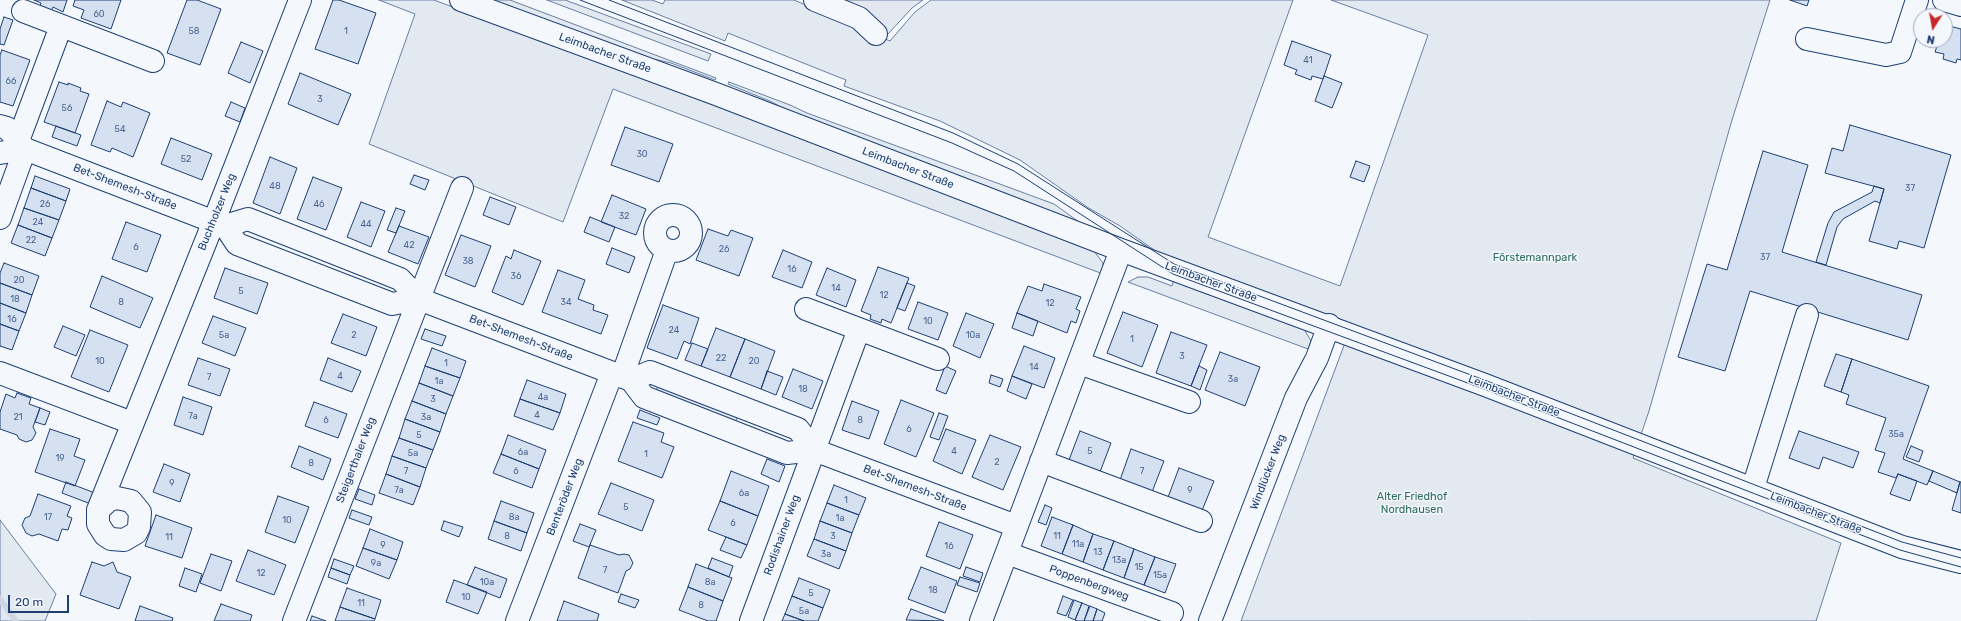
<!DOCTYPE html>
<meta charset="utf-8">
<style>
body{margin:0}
#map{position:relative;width:1961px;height:621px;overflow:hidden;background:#f4f7fb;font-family:Rubik,sans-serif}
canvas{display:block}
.north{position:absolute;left:1913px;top:8px;width:40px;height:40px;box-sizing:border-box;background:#f4f7fb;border:1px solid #9eadc5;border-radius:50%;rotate:191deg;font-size:11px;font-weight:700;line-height:16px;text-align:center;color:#1d3f73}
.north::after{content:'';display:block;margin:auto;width:14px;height:18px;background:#c62828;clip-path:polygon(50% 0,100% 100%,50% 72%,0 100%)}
.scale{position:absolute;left:8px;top:595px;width:61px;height:18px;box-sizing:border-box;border:2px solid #1d3f73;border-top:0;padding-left:5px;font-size:12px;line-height:14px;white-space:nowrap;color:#1d3f73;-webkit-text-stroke:3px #f4f7fb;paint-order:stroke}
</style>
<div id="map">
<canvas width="1961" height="621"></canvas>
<div class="north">N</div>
<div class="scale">20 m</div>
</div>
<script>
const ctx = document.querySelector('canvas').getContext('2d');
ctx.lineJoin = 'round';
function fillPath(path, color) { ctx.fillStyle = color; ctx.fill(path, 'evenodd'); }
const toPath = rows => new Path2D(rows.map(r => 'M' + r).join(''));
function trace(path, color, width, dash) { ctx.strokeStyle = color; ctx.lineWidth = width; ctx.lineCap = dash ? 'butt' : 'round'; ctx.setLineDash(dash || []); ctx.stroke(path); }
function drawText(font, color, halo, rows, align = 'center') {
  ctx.font = font + ' Rubik,sans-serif'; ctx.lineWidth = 3; ctx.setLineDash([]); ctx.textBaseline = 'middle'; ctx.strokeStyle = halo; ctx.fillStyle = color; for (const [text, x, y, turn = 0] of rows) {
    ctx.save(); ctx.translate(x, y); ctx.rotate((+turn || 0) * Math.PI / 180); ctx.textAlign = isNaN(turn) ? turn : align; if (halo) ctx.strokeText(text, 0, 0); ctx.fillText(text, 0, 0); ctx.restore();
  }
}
const green = toPath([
 [379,0,434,0,1075,241,1094,251,1103,263,1103,274,613,89,563,222,369,144,415,14,379,0],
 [486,0,510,0,716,78,715,80,671,63,621,52,486,0],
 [547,0,565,0,711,54,708,61,547,0],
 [622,0,652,0,663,4,665,0,794,0,890,41,915,12,931,0,1293,0,1208,237,1340,286,1428,35,1331,0,1770,0,1732,120,1649,411,1633,458,1841,543,1816,621,1241,621,1352,324,1157,252,1120,226,1087,207,1020,160,940,121,844,86,846,80,728,33,725,41,622,0],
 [729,82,790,105,807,113,1054,204,1089,229,795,115,772,102,728,84,729,82],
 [1138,277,1148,277,1172,286,1174,279,1304,329,1311,341,1308,349,1128,282,1138,277],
 [0,520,56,594,45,621,0,621,0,520]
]);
fillPath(green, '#e3e9f0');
trace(green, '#687fa3', 1);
const parking = toPath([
 [841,0,923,0,912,8,888,34,858,7,841,0],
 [660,380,739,411,734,427,654,396,660,380]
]);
fillPath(parking, '#e3e8f0');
trace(parking, '#687fa3', 1);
trace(toPath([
 [0,599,16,621]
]), '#cfd7e4', 6);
const building = toPath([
 [34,0,67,0,63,12,53,7,51,11,40,6,41,3,34,0],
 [75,0,121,0,111,29,81,18,84,10,73,6,75,0],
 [187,0,197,0,221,9,200,65,167,53,187,0],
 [333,0,339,0,376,13,358,64,315,49,333,0],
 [1790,0,1809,0,1807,6,1790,0],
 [4,17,13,20,4,45,0,44,0,29,4,17],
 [1945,25,1961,29,1961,60,1957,59,1956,63,1943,59,1944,54,1935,52,1939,40,1945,40,1945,25],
 [1292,41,1331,55,1323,79,1312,76,1311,80,1295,74,1297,70,1284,65,1292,41],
 [241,42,263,51,250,83,228,73,241,42],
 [2,50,30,60,13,106,0,102,0,55,2,50],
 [300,73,351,94,338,125,288,104,300,73],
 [1324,76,1342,83,1332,108,1315,101,1324,76],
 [59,82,68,85,68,83,81,88,80,91,89,94,75,133,44,122,59,82],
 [107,101,121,107,123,102,150,113,133,157,112,148,110,152,91,145,107,101],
 [231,102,245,108,240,122,225,116,231,102],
 [1850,125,1951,155,1924,248,1899,241,1897,249,1869,241,1884,189,1825,173,1832,148,1843,151,1850,125],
 [56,126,81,135,77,146,52,137,56,126],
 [625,127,673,144,659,182,611,165,625,127],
 [171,138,212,154,202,180,161,164,171,138],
 [1763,151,1808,165,1782,252,1922,295,1908,340,1750,291,1725,371,1678,357,1707,264,1727,270,1763,151],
 [270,157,297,168,280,214,253,203,270,157],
 [1356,161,1370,166,1364,182,1350,177,1356,161],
 [414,175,429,180,425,190,410,184,414,175],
 [35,176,70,189,66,201,31,188,35,176],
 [313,177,342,188,326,230,297,219,313,177],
 [1874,186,1884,189,1880,203,1875,201,1843,219,1837,227,1826,265,1816,262,1828,223,1834,212,1872,192,1874,186],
 [31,188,66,201,59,220,24,208,31,188],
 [612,195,646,209,636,235,601,222,612,195],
 [490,197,516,207,509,225,483,215,490,197],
 [361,202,385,211,371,247,347,237,361,202],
 [24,208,59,220,52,238,18,225,24,208],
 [396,208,405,211,396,233,387,230,396,208],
 [590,217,615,227,609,242,584,232,590,217],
 [126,222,161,235,147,272,112,259,126,222],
 [18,225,52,238,45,256,11,243,18,225],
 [399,226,429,237,418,264,388,252,399,226],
 [708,229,728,236,731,230,753,238,739,276,696,260,708,229],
 [461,235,491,246,475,287,445,275,461,235],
 [612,248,635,257,629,273,606,264,612,248],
 [514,250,541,261,523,305,492,292,506,256,511,259,514,250],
 [783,250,812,262,802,288,772,277,783,250],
 [4,263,39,276,32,295,0,283,0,273,4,263],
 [878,267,909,278,891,323,882,319,881,323,870,319,871,315,861,311,878,267],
 [225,268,268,283,257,314,214,298,225,268],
 [827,268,856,280,846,307,816,295,827,268],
 [558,270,585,280,578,299,594,305,593,310,608,315,601,334,542,312,558,270],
 [102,276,153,298,140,328,90,307,102,276],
 [0,283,32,295,26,313,0,303,0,283],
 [907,283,915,286,905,311,897,308,907,283],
 [1044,284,1081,297,1076,309,1080,311,1076,323,1071,321,1067,333,1017,313,1028,286,1042,291,1044,284],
 [918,302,948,313,938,340,908,329,918,302],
 [0,303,26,313,19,331,0,324,0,303],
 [663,305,699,318,690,344,684,341,677,359,647,348,663,305],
 [1123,312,1158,325,1142,367,1107,353,1123,312],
 [966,313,994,324,980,358,953,346,966,313],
 [1017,313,1038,321,1033,336,1012,328,1017,313],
 [343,314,377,327,366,356,331,343,343,314],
 [213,316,246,328,235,356,202,343,213,316],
 [0,324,19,331,12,350,0,346,0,324],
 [63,326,85,335,76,356,54,347,63,326],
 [716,328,745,339,730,377,701,366,716,328],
 [425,329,446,336,442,346,421,339,425,329],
 [90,330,128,345,109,392,71,377,90,330],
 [1171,332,1207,345,1191,386,1156,373,1171,332],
 [745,339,775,351,761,389,730,377,745,339],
 [692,343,708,349,701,366,685,360,692,343],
 [1024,346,1055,358,1044,388,1012,376,1024,346],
 [432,348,466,361,460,378,425,366,432,348],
 [1220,352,1260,367,1245,406,1205,390,1220,352],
 [1836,354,1852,359,1841,392,1824,386,1836,354],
 [198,358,230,369,220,396,188,385,198,358],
 [328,358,361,371,352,392,320,380,328,358],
 [1852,359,1929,386,1903,459,1933,471,1927,485,1898,474,1896,478,1878,472,1885,453,1875,450,1886,418,1846,404,1849,395,1841,392,1852,359],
 [425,366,460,378,453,396,419,383,425,366],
 [945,366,956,371,946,394,936,390,945,366],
 [1199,366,1207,370,1200,390,1191,386,1199,366],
 [793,369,823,381,812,409,782,397,793,369],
 [767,371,783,377,776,395,761,389,767,371],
 [991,375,1003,379,1000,387,989,383,991,375],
 [1012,376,1032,384,1026,399,1007,391,1012,376],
 [527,380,566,394,560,413,520,399,527,380],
 [419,383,453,396,446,414,412,401,419,383],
 [17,393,31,398,29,404,40,408,33,427,36,433,32,440,26,442,19,439,17,435,0,429,0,412,6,394,15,398,17,393],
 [183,397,212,407,203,435,174,425,183,397],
 [520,399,560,413,553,430,514,416,520,399],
 [901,400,934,413,916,457,884,444,901,400],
 [412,401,446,414,440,432,405,419,412,401],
 [852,401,879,411,869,439,842,430,852,401],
 [314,402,347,414,338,438,305,426,314,402],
 [40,408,50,412,45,425,35,422,40,408],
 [640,410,660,418,657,425,637,418,640,410],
 [939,413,948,416,939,440,930,437,939,413],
 [405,419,440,432,433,450,399,438,405,419],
 [633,422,664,433,661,442,674,447,662,478,618,461,633,422],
 [50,429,80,439,74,456,85,460,75,486,35,472,50,429],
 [946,429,976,440,962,474,933,461,946,429],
 [1080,431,1111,443,1100,472,1069,460,1080,431],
 [1799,431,1859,452,1853,468,1823,457,1819,469,1789,458,1799,431],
 [508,435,546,450,539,469,501,454,508,435],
 [990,435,1021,447,1003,490,972,477,990,435],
 [399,438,433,450,426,468,392,456,399,438],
 [299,446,331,459,323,480,291,467,299,446],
 [1911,446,1923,451,1919,462,1906,457,1911,446],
 [1131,449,1164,461,1152,492,1120,480,1131,449],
 [501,454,539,469,532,488,493,473,501,454],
 [392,456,426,468,420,487,386,474,392,456],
 [767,459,785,466,779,482,761,474,767,459],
 [164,464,190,474,180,502,153,492,164,464],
 [1179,468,1214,481,1201,513,1167,500,1179,468],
 [731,471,769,486,758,516,720,501,731,471],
 [1933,471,1960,482,1957,493,1929,481,1933,471],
 [386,474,420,487,413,505,379,493,386,474],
 [1898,474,1917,481,1910,501,1890,494,1898,474],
 [66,482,95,493,91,504,62,493,66,482],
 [1960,482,1961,482,1961,513,1952,510,1960,482],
 [611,483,654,500,642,531,598,514,611,483],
 [834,485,866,498,859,515,827,503,834,485],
 [359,489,375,495,372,505,355,499,359,489],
 [38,494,71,506,67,516,72,518,68,530,62,529,58,541,39,534,32,536,26,533,22,525,25,518,30,516,38,494],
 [278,496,309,507,295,543,265,532,278,496],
 [501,501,534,513,527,533,494,521,501,501],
 [720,501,758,516,747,545,708,530,720,501],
 [827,503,859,515,852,533,820,521,827,503],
 [1045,505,1052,508,1046,525,1038,522,1045,505],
 [352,510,372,517,369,525,349,518,352,510],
 [156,515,192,528,182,558,145,546,156,515],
 [1052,517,1073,525,1062,554,1041,546,1052,517],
 [444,521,463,527,459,537,441,530,444,521],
 [494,521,527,533,521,551,488,539,494,521],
 [820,521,852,533,846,551,814,539,820,521],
 [939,522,973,535,960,569,926,556,939,522],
 [580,524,596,530,589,547,573,541,580,524],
 [1073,525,1093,534,1083,562,1062,554,1073,525],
 [370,529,403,542,397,560,363,548,370,529],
 [1093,534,1114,541,1103,570,1083,562,1093,534],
 [726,537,747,545,741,558,720,550,726,537],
 [814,539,846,551,839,569,807,556,814,539],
 [1114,541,1134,549,1124,578,1103,570,1114,541],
 [590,545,619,555,624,554,629,555,633,563,630,569,626,571,618,593,578,578,590,545],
 [363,548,397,560,389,579,356,566,363,548],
 [1134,549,1155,557,1144,585,1124,578,1134,549],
 [248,550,286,565,274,595,236,581,248,550],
 [211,554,232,561,221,591,200,583,211,554],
 [1155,557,1176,564,1165,593,1144,585,1155,557],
 [712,558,733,566,729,577,708,568,712,558],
 [334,559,354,566,350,575,331,568,334,559],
 [92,562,104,566,113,562,117,572,131,577,119,609,80,595,92,562],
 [696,564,732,578,723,601,688,587,696,564],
 [475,567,507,579,500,598,467,585,475,567],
 [921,567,957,581,945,613,908,599,921,567],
 [966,567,983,573,980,582,963,576,966,567],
 [185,568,202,574,196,592,179,586,185,568],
 [331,568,350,575,347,584,328,577,331,568],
 [960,577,980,583,977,592,957,585,960,577],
 [799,578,830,590,823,608,792,596,799,578],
 [454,580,487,592,478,614,446,602,454,580],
 [688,587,723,601,716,621,708,621,679,610,688,587],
 [347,588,381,600,375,619,340,607,347,588],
 [621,594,639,600,635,608,618,602,621,594],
 [792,596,823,608,818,621,804,621,785,614,792,596],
 [1063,596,1073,600,1066,616,1057,613,1063,596],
 [1074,600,1082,603,1075,620,1068,617,1074,600],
 [564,601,599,614,597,621,557,621,564,601],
 [1082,603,1089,606,1084,621,1078,621,1075,620,1082,603],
 [221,604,252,615,250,621,214,621,221,604],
 [140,606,173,618,172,621,135,621,140,606],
 [1090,606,1097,609,1093,621,1084,621,1090,606],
 [340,607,375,619,374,621,335,621,340,607],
 [911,609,944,621,906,620,911,609],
 [1097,609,1105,613,1102,621,1093,621,1097,609],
 [785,614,804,621,782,621,785,614],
 [312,616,326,621,310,621,312,616]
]);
fillPath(building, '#d5e0f0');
trace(building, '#1d3f73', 1);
const minor = toPath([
 [461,0,716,94,1121,250,1485,385,1902,547,1961,562],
 [815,0,859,18,876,34],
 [1944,0,1961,5],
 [23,11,153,61],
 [1807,39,1886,55,1900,52,1917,0],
 [0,126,7,128,25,149,225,226,237,244,392,304,419,299],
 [18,141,61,26],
 [0,153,25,149],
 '655 233a18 18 0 1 1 36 0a18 18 0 1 1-36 0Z',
 [0,218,25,149],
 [225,226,248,219,400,279,419,299,631,380,644,397,787,453,814,450,1016,526],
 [806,309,938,359],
 [1079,363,1189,402],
 [0,373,132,423],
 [622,377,667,250],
 [631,380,650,372,798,429,814,450],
 [1041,461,1201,521],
 [1753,488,1807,315],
 [117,498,131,501,140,512,139,527,136,533,124,540,111,539,105,535,98,524,98,510,109,500,117,498],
 [98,510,214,221,300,0],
 [1007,553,1172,613],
 [294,621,462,188],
 [517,621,612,373],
 [751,621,859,329],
 [981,621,1121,250],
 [1210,621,1296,398,1317,358,1329,325]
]);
trace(minor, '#1d3f73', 24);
trace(minor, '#f4f7fb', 22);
trace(toPath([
 [580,0,952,143,1014,171,1173,274,1484,389,1900,550,1961,567],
 [609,0,953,133,1018,164,1174,264,1487,381,1902,542,1961,558]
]), '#1d3f73', 1);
drawText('9px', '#4b6792', null, [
 ["60",99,14],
 ["58",194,31],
 ["1",346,31],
 ["41",1308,60],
 ["66",11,81],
 ["3",320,99],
 ["56",67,108],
 ["54",120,129],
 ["30",642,154],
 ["52",186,159],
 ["48",275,186],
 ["37",1910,188],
 ["26",45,204],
 ["46",319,204],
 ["32",624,216],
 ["24",38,222],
 ["44",366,224],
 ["22",31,240],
 ["42",409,245],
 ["6",136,247],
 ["26",724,249],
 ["37",1765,257],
 ["38",468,261],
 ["16",792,269],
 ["36",516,276],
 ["20",19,280],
 ["14",836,288],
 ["5",241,291],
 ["12",884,295],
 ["18",15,299],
 ["8",121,302],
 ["34",566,302],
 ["12",1050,303],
 ["16",12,319],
 ["10",928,321],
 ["24",674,330],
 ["5a",224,335],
 ["2",354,335],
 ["10a",973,335],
 ["1",1132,339],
 ["3",1182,356],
 ["22",721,358],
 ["10",100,361],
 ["20",754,361],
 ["1",446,363],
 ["14",1034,367],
 ["4",340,376],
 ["7",209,377],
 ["3a",1233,379],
 ["1a",439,381],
 ["18",803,389],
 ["4a",543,397],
 ["3",433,399],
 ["4",537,415],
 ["7a",193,416],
 ["21",18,417],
 ["3a",426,417],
 ["6",326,420],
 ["8",860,420],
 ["6",909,429],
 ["35a",1896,434],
 ["5",419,435],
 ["4",954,451],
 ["5",1090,451],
 ["6a",523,452],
 ["5a",413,453],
 ["1",646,454],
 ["19",60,458],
 ["2",997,462],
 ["8",311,463],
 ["7",406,471],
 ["6",516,471],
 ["7",1142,471],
 ["9",172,483],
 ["7a",399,490],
 ["9",1190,490],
 ["6a",744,493],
 ["1",846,500],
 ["5",626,507],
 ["17",48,517],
 ["8a",514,517],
 ["1a",840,518],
 ["10",287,520],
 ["6",733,523],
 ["8",507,536],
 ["3",833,536],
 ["11",1057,536],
 ["11",169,537],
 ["11a",1078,544],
 ["9",383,545],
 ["16",949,546],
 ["13",1098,552],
 ["3a",826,554],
 ["13a",1119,560],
 ["9a",376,563],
 ["15",1139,567],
 ["7",605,570],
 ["12",261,573],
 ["15a",1160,575],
 ["10a",487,582],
 ["8a",710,582],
 ["18",933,590],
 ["5",811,593],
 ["10",466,597],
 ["11",361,603],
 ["8",701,605],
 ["5a",804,611]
]);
drawText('11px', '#1d3f73', '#f4f7fb', [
 ["Leimbacher Straße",605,53,20],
 ["Leimbacher Straße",908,168,21],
 ["Bet-Shemesh-Straße",125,187,21],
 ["Buchholzer Weg",217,212,-68],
 ["Leimbacher Straße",1211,282,20],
 ["Bet-Shemesh-Straße",521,338,21],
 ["Leimbacher Straße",1514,396,21],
 ["Steigerthaler Weg",356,460,-69],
 ["Windlücker Weg",1268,472,-69],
 ["Bet-Shemesh-Straße",915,488,21],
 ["Benteröder Weg",565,497,-69],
 ["Leimbacher Straße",1816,513,21],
 ["Rodishainer Weg",782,535,-70],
 ["Poppenbergweg",1089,583,20]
]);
drawText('11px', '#2c6c60', '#f4f7fb', [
 ["Förstemannpark",1535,258],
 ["Alter Friedhof",1412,497],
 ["Nordhausen",1412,510]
]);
</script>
